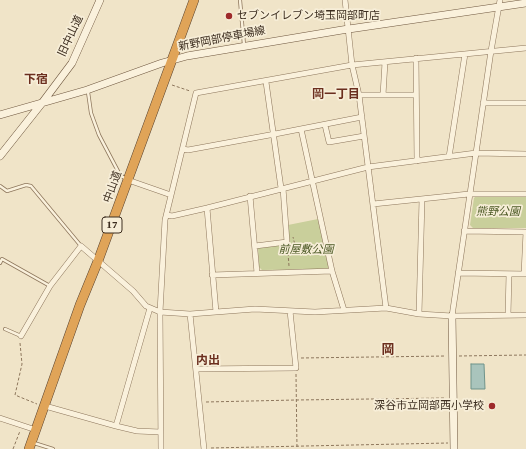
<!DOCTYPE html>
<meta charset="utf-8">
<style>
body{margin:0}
canvas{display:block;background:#f0e4c8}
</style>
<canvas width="526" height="449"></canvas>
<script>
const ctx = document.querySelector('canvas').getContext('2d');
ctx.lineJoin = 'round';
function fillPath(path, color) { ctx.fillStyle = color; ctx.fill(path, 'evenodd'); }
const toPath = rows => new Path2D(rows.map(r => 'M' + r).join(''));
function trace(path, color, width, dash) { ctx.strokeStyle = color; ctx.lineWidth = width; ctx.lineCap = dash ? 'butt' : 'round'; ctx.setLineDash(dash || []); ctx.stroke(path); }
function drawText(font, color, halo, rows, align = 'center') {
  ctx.font = font + ' "Source Serif 4","Noto Sans JP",serif'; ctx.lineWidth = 3.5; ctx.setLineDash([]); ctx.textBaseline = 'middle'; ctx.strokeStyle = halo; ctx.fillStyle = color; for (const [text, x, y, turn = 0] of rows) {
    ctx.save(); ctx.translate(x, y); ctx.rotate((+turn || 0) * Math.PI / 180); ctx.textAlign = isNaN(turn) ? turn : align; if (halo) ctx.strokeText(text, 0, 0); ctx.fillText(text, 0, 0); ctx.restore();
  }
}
fillPath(toPath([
 [476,196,526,197,526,228,473,228,470,225,474,198],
 [318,219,329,267,327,269,262,270,259,267,258,247,289,244,288,225]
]), '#c9cf9b');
const water = toPath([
 [471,364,484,364,485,389,471,389,471,364]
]);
fillPath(water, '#a9c4bc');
trace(water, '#6f938a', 1);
const lane = toPath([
 [240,0,244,45],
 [88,92,91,113,99,135,120,175,126,179],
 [0,186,7,191,26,185,31,186,81,246],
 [0,263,2,259,50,286],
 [5,329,21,336],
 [34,443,53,449]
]);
const street = toPath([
 [345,0,352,65,359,95,386,308],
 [416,58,417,161],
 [266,82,281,188],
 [359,95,416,95],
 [383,95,385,62],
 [483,103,526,103],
 [325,125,329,142,364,136],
 [301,129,332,271,344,310],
 [183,149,188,150,275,134,362,117],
 [449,157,465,54],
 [128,180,171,195],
 [250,196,257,273],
 [373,204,469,194,526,194],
 [207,208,216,312],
 [167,215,172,216,207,208,368,167,476,153,526,154],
 [464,231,526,232],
 [255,246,287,242,283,188],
 [458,273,526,274],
 [524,274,526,232],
 [212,275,332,271],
 [190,314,204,449],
 [419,314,422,199],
 [508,315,509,274],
 [452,316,491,51,500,0],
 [21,336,50,286,81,246,133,291,146,306,160,312,190,314,255,309,315,312,386,308,419,314,452,316,526,315],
 [196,369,296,368,290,311],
 [45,406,116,426,137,431,160,432],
 [0,418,36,430],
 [116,426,150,308],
 [161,449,160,312,165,220,196,93,352,65,526,48]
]);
const secondary = toPath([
 [0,115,87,90,162,63,187,56,342,30,526,3],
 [0,156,42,103,72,63,100,0],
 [452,316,454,449]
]);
const highway = toPath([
 [29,449,80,305,98,261,194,0]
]);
trace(lane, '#8d765c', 4);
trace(street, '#8d765c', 6);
trace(secondary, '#6f573f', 8);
trace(highway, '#5b4430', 10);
trace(toPath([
 [172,85,190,91],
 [281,249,288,252,293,250,295,245,293,237],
 [288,253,289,266],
 [20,343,22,364,15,395,37,404],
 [459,356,526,355],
 [301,358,446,356],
 [296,374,297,449],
 [206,402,296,400,446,398],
 [211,448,448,443],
 [13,449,20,431]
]), '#8d765c', 1, [3, 2]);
trace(lane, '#faf1dc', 2.5);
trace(street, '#faf1dc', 5);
trace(secondary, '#faf1dc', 7);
trace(highway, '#e0a458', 9);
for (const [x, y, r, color] of [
 [229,16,4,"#9e2a2b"],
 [492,406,4,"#9e2a2b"]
]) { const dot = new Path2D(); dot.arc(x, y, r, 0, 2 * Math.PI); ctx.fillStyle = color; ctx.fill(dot); trace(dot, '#f7eed8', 1.5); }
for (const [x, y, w] of [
 [112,225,20]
]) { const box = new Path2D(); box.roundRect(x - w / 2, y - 8, w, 16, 3); ctx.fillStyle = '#f7eed8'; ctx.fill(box); trace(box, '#3d2e20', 1); }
drawText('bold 10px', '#3d2e20', null, [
 ["17",112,225]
]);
drawText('11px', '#3d2e20', '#f7eed8', [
 ["セブンイレブン埼玉岡部町店",237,16],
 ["深谷市立岡部西小学校",484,406,"right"]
], 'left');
drawText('11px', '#3d2e20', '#f7eed8', [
 ["旧中山道",71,36,-65],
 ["新野岡部停車場線",222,39,-11],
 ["中山道",113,187,-70]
]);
drawText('italic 11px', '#4d5a26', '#f7eed8', [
 ["熊野公園",498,212],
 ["前屋敷公園",306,250]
]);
drawText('bold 12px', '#6b2e1e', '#f7eed8', [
 ["下宿",36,80],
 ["岡一丁目",336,95],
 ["内出",208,361]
]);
drawText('bold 13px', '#6b2e1e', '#f7eed8', [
 ["岡",388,351]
]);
</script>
